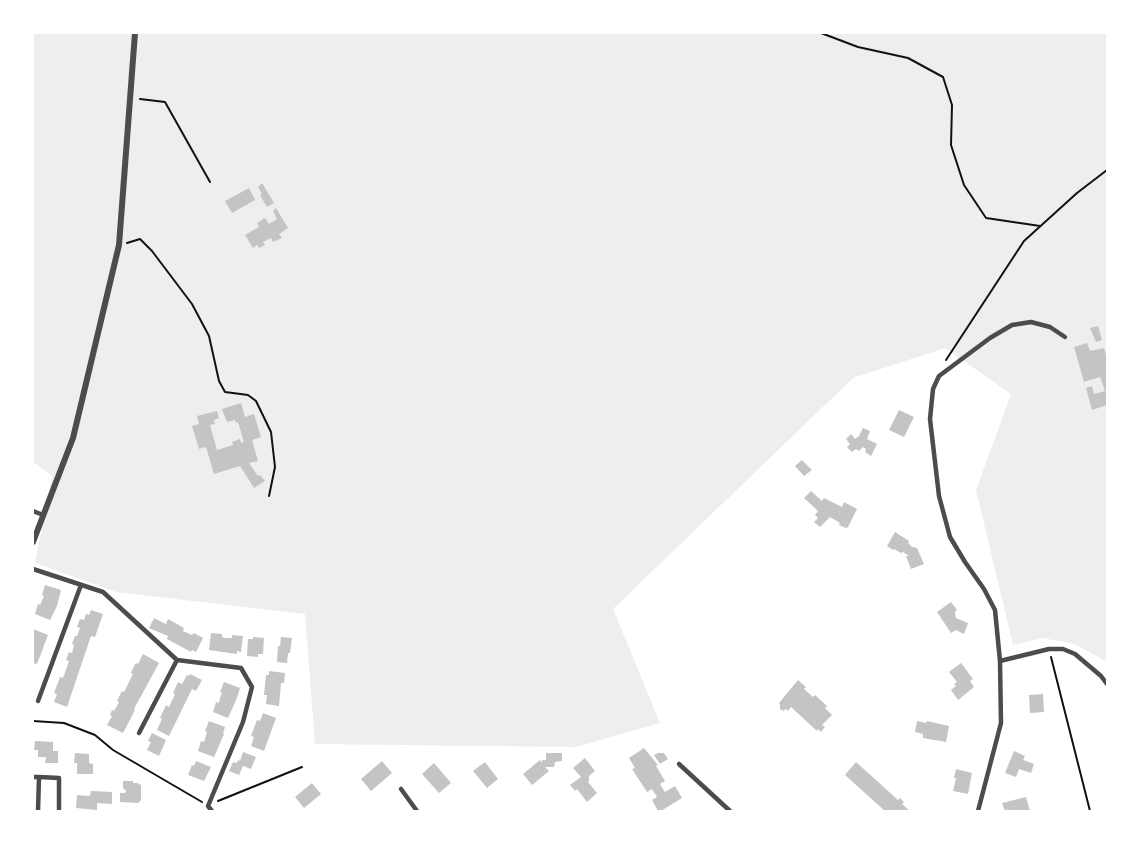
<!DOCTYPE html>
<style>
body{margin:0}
#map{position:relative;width:1140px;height:844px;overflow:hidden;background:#fff;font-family:Signika,sans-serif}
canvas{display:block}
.frame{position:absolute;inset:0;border:34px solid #fff;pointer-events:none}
</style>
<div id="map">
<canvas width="1140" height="844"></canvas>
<div class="frame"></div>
</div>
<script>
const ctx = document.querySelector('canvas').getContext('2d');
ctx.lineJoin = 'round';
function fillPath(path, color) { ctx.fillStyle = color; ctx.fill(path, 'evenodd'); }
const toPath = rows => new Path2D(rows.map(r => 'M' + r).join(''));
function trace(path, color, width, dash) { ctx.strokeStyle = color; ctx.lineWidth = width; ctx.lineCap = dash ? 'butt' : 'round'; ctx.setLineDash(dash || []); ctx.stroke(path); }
fillPath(toPath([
 [33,33,1107,33,1107,662,1075,644,1042,638,1013,645,976,490,1011,394,945,348,853,378,613,609,660,723,576,747,315,744,305,614,116,592,35,563,52,476,33,462]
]), '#eee');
fillPath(toPath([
 [262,183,274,203,267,207,260,195,262,194,258,187],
 [249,188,255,200,232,213,225,201],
 [276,208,288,228,279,234,282,238,273,242,271,238,263,242,265,245,259,248,257,245,253,248,245,235,259,227,257,223,265,218,269,224,277,219,273,211],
 [1098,326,1102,340,1096,342,1090,328],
 [1087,343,1090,351,1104,348,1107,358,1107,405,1092,410,1086,388,1092,386,1094,394,1105,391,1100,377,1084,382,1074,347],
 [241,403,245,417,254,414,261,437,252,440,258,461,249,463,258,476,260,475,265,481,254,488,240,466,214,474,206,447,199,449,192,426,199,424,197,416,217,411,219,418,214,420,215,424,210,425,217,450,233,445,232,442,240,439,241,443,244,442,238,422,236,423,235,420,227,422,222,409],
 [899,410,914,417,904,437,889,430],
 [863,428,870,431,867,439,877,444,871,456,865,452,866,449,863,447,859,451,856,449,852,452,847,447,850,444,846,439,851,434,855,439,859,436],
 [802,460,812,470,804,476,795,466],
 [811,491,822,501,824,498,842,507,844,502,857,509,848,527,846,528,839,525,840,523,830,517,820,527,814,522,818,518,815,515,818,511,804,498],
 [895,532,909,541,908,543,912,547,917,548,924,564,911,569,906,556,909,556,903,552,901,553,894,549,893,550,887,546],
 [45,585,61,590,57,606,50,620,35,614,38,604,40,605,44,596,42,595],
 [951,602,957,610,955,612,955,614,956,618,968,623,964,634,956,630,951,633,937,612],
 [91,610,103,614,95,637,91,636,67,707,54,702,57,694,54,693,60,677,63,678,69,661,66,660,69,652,72,653,74,645,72,644,73,641,75,636,77,636,80,628,77,627,80,619,84,620,86,614,89,615],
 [154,618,166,624,168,619,184,628,183,631,192,635,194,633,203,638,196,652,192,650,191,652,167,639,168,636,149,628],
 [33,629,48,635,37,664,33,663],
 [211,633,222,634,222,637,226,638,232,638,232,635,243,636,241,652,237,651,237,654,209,650],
 [253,637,264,638,263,654,258,654,258,657,247,656,248,639,253,639],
 [281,637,292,638,290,653,288,653,287,663,277,662,278,646,280,646],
 [143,654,159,663,134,709,135,710,123,733,107,725,112,716,110,715,112,710,114,711,119,702,117,701,122,691,124,692,133,674,131,673,133,668,136,663,138,664],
 [961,663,973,679,970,681,974,687,958,700,951,690,956,686,954,684,957,682,949,672],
 [269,671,285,673,284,683,281,683,279,706,266,704,267,695,264,695,266,675,269,675],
 [190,674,202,680,196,691,192,689,169,736,157,730,162,719,160,718,166,705,169,707,175,694,173,693,178,682,182,684,187,675,189,676],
 [798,680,806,687,804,689,813,697,815,695,827,706,825,708,832,715,822,725,825,727,821,732,818,729,817,731,791,707,788,711,786,709,783,711,780,709,780,704,779,703],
 [224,682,240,688,237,698,228,718,213,712,216,702,219,703,220,698,222,693,220,692],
 [1043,694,1044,712,1030,713,1029,695],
 [263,713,276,718,264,751,251,746,254,737,251,736,257,720,260,721],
 [209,721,225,727,223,733,224,734,214,757,198,751,201,741,204,742,207,732,205,731],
 [917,721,926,723,927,721,949,726,946,742,923,738,923,734,915,732],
 [152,733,166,740,159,756,147,750,151,742,148,741],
 [35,741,53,742,53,751,58,751,58,763,45,763,46,757,38,757,38,750,34,750],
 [644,748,658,765,656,766,665,781,660,784,665,792,675,786,682,798,661,811,658,811,652,800,657,797,652,789,647,792,632,769,635,768,629,758],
 [1014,751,1025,756,1023,760,1034,764,1031,773,1019,769,1016,777,1005,773],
 [243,752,256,757,251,769,243,766,239,775,229,771,233,762,237,763,238,760,240,761],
 [75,753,89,754,89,763,93,764,93,774,77,774,77,763,74,763],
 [546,753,562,753,562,761,555,762,554,767,545,767,549,771,532,785,523,774,540,760,542,763,542,760,546,760],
 [658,753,664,753,668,759,660,764,654,755],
 [585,758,595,771,589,776,589,781,588,782,597,793,587,802,577,789,575,791,570,785,581,777,573,768],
 [196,761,211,767,204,781,188,775,192,765,194,766],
 [382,761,392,773,371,791,361,779],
 [485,762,498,779,487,788,473,771],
 [856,762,898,800,900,798,904,802,902,804,910,811,885,811,845,775],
 [434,763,451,783,439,793,422,774],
 [956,769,972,773,968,794,953,791,956,778,954,778],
 [123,781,133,781,133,783,137,783,141,785,141,800,138,803,120,802,120,793,125,793,126,791,123,788],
 [312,783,321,794,304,808,295,797],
 [91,791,112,792,112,804,97,803,97,810,76,808,77,795,90,796],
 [1026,797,1030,811,1005,811,1002,803]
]), '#c4c4c4');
trace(toPath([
 [821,33,858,47,908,58,943,77,952,105,951,145,964,185,986,218,1040,226],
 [140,99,165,102,210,182],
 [127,243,140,239,152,251,192,304,209,336,219,381,225,392,248,395,256,401,271,432,275,467,269,496],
 [946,360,1024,241,1077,193,1107,170],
 [1051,657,1090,811],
 [33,721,64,723,95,735,113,750,202,802],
 [218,801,302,767]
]), '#111', 2);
trace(toPath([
 [33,511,43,515],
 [33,569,103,592,177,660,241,668,252,687,243,722,208,806,212,811],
 [1000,661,1049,649,1063,649,1075,654,1101,676,1107,684],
 [38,701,81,585],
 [139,733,177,660],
 [679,764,730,811],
 [33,777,39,777,38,811],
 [39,777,59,778,59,811],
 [401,789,417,811],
 [978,811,1001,723,1000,661,995,610,984,589,965,562,950,537,939,496,930,419,933,389,939,376,990,338,1012,325,1031,322,1050,327,1065,337]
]), '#4c4c4c', 4.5);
trace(toPath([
 [33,542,73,438,119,245,135,33]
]), '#4c4c4c', 6);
</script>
